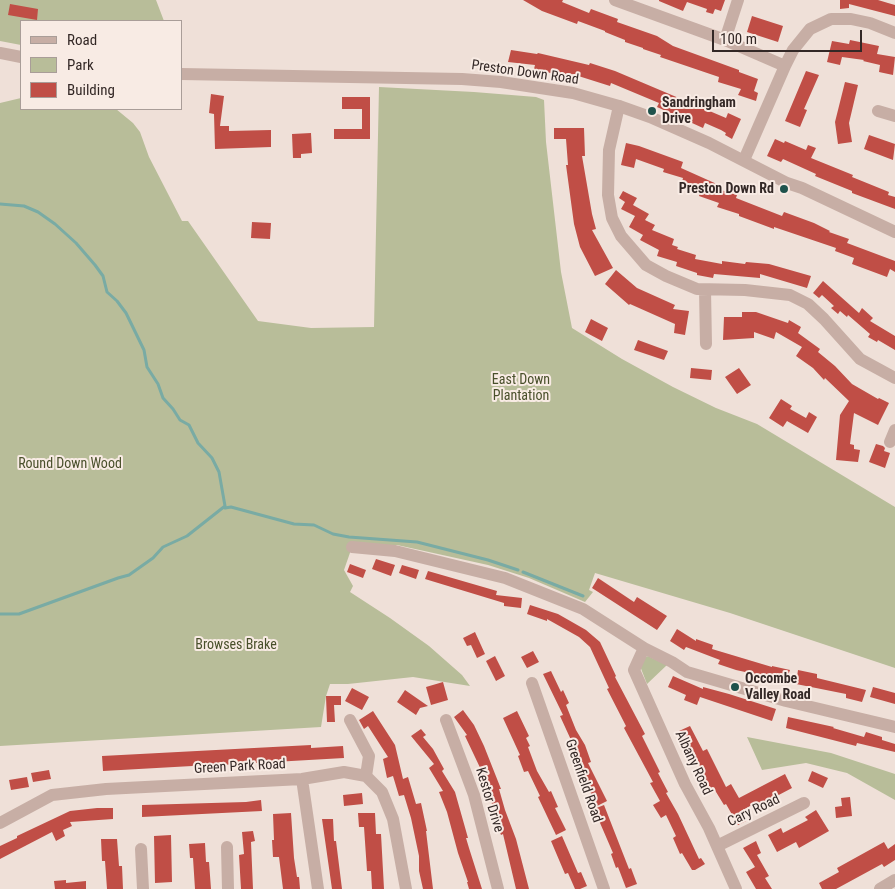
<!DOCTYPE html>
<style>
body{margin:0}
#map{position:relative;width:895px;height:889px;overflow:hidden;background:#efe0d8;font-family:"Roboto Condensed",sans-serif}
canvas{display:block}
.legend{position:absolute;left:20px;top:20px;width:162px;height:90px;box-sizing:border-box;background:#f8ebe4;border:1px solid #a99d98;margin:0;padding:6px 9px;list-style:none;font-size:15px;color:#332826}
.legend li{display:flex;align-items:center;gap:10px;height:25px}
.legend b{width:25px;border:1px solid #a99d98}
.scale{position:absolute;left:712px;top:30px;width:150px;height:22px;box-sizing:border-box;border:2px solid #332826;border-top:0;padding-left:6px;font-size:15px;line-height:18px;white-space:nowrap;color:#332826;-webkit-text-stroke:4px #f8ebe4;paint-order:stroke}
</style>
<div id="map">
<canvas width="895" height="889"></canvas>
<ul class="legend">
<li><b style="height:6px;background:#c7aea5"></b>Road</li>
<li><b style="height:14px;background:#b8bd99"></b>Park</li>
<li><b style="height:14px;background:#c04e46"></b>Building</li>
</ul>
<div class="scale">100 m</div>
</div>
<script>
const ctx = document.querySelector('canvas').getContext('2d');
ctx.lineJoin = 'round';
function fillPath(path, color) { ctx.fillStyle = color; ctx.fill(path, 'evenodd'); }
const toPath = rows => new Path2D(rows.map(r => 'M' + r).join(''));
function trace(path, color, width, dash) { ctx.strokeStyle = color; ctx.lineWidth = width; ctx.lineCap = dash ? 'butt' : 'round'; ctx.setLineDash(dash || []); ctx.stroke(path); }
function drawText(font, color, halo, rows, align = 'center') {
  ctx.font = font + ' "Roboto Condensed",sans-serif'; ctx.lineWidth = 4; ctx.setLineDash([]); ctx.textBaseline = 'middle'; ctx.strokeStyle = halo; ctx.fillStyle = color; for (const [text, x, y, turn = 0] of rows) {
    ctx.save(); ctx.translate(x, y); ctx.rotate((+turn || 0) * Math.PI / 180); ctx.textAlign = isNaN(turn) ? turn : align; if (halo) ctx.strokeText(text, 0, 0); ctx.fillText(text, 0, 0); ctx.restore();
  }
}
fillPath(toPath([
 [0,0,156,0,164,21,21,21,21,45,0,41],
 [379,87,474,92,536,97,544,100,546,142,561,272,572,328,622,359,673,387,716,408,757,424,895,507,895,668,730,613,595,573,589,590,593,592,585,602,529,578,488,565,397,545,352,547,344,570,353,586,350,592,390,618,429,646,462,675,470,686,413,677,348,684,330,684,326,696,321,727,0,746,0,103,21,98,21,109,116,109,133,123,140,132,149,157,182,221,188,221,258,321,311,328,374,327],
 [648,656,667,665,647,684,640,666,644,658],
 [747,737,831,753,895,774,895,800,847,773,806,763,762,770]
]), '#b8bd99');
trace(toPath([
 [0,204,24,206,38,212,55,224,76,243,95,265,103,276,107,292,117,301,126,313,144,350,147,367,158,384,163,398,173,409,180,420,189,425,198,443,212,458,219,472,225,506],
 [523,572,583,596],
 [0,614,19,614,118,578,129,575,153,558,163,547,187,536,225,506,225,508,231,507,294,524,314,525,333,534,349,537,417,542,488,560,518,570]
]), '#79aba4', 3);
fillPath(toPath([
 [523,0,563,0,562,2,589,13,591,9,618,19,617,22,657,36,673,46,739,70,739,72,758,79,754,91,758,93,756,101,738,95,741,89,718,82,719,77,660,57,661,55,643,49,643,48,625,42,625,40,605,32,605,31,578,21,577,24,542,11],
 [659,0,725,0,721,11,715,9,713,14,706,12,707,9,687,2,683,11,659,1],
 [840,0,878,0,888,3,895,5,895,16,849,4,849,8,840,9],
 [10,4,38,9,37,20,8,15],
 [752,16,783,26,778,42,747,32],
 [850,40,879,46,877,54,895,57,893,75,879,72,880,65,863,61,864,60,842,57,840,65,827,62,832,41,849,44],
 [511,50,537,54,538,53,589,65,590,63,615,71,726,118,728,113,741,119,732,139,725,135,726,133,721,130,705,123,703,128,657,107,659,103,611,83,610,86,572,74,571,78,534,69,535,65,508,62],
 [806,71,819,75,804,109,807,110,800,127,785,121],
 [845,82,858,85,849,123,852,142,838,144,835,122],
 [211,94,224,96,220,126,229,126,229,131,271,130,271,147,215,149,214,114,209,113],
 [342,97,370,97,370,139,334,139,334,129,362,129,362,109,342,109],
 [554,128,584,128,585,156,582,156,592,214,596,229,592,230,613,268,595,276,580,247,574,224,566,165,568,165,566,139,554,139],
 [311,133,312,153,301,154,301,158,293,158,292,134],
 [869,135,895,144,893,160,864,149],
 [775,139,784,143,785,141,806,150,808,145,816,148,811,158,853,175,852,177,889,192,888,195,895,197,895,209,852,193,852,191,815,176,816,174,783,159,781,162,767,156],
 [626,143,639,146,683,162,681,168,719,185,718,189,737,195,736,198,782,216,784,212,814,223,830,231,829,232,849,239,847,243,895,261,895,272,890,269,887,277,852,264,854,258,835,251,836,248,774,227,774,229,739,216,739,214,717,207,719,203,699,196,700,193,681,186,683,178,663,172,664,169,636,159,634,168,621,165],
 [623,191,637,198,633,205,649,214,645,220,655,225,652,230,674,239,672,245,678,247,677,249,696,255,695,259,722,264,722,261,745,264,746,262,769,264,811,276,807,288,760,274,760,278,714,274,713,278,697,275,697,273,676,266,677,262,657,256,659,250,640,240,643,235,629,227,635,216,621,209,625,202,619,198],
 [252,222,271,223,270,239,251,238],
 [616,270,637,288,675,305,673,309,689,311,685,335,674,333,675,324,630,304,629,305,605,284],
 [823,281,859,313,862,308,873,318,870,321,895,336,895,350,878,340,877,342,868,337,870,334,848,315,847,317,840,311,838,314,831,308,834,306,822,295,819,298,813,293],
 [742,312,756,312,788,323,789,320,801,327,798,333,820,349,818,352,835,366,852,384,878,399,879,398,889,403,878,425,854,413,850,444,854,445,854,449,860,450,858,462,836,460,840,415,849,401,825,378,824,380,813,368,796,356,802,347,776,332,774,339,754,332,754,338,723,340,724,317,742,317],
 [591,319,608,328,602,341,585,332],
 [638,340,668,351,664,360,634,350],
 [691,368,712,370,711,380,690,378],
 [739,368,751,385,737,394,725,377],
 [781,399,792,406,790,409,806,418,809,412,817,417,808,433,787,421,783,427,769,418],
 [876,444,883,446,885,448,884,451,890,453,885,468,869,462],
 [376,559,395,565,391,576,372,569],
 [350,564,366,570,363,578,347,572],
 [402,565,419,570,416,579,399,573],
 [428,571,497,591,496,595,522,598,521,608,504,606,504,603,425,579],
 [598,578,634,602,637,597,667,616,657,630,592,588],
 [530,605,558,614,586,630,600,642,616,676,615,677,645,734,642,736,660,772,658,773,668,792,666,793,678,814,699,859,701,858,705,864,695,870,692,870,682,853,680,854,673,838,676,836,666,815,661,818,653,805,660,801,650,783,653,782,624,728,626,726,607,689,609,688,590,647,579,637,547,619,547,621,527,614],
 [677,629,696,641,696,639,713,645,712,649,772,667,772,666,790,670,786,681,736,670,718,664,720,660,686,647,684,650,670,641],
 [475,632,485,654,477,658,471,645,467,646,463,638],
 [533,651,539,662,527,668,521,657],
 [495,656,505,676,496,681,486,661],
 [798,670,817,674,817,678,866,690,862,702,846,698,846,694,796,684],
 [551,671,561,692,563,690,569,703,566,705,576,730,585,745,591,762,588,763,607,801,597,806,581,773,575,754,577,753,560,716,563,715,543,674],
 [673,676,703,689,703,687,729,694,776,709,772,721,700,697,697,705,684,700,686,695,668,687],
 [443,682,448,700,431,705,426,687],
 [873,687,895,693,895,704,870,697],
 [352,688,369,697,362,710,345,701],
 [405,690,428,706,420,708,416,715,397,702],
 [326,696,341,696,341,705,334,705,335,722,327,722],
 [463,710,474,725,484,746,501,789,499,789,505,810,516,839,529,889,516,889,503,834,501,835,495,819,497,819,490,798,491,797,484,776,465,736,467,735,454,717],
 [373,711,395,745,403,779,408,777,416,804,421,803,427,831,426,831,433,889,423,889,419,871,419,856,411,818,404,795,399,796,393,776,387,778,383,759,388,757,368,726,364,729,359,720],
 [517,711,529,736,526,738,530,746,528,747,537,771,549,792,551,791,558,807,555,808,566,830,556,835,538,797,540,796,528,771,524,772,518,756,520,755,503,718],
 [788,717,834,727,833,728,864,737,866,732,882,737,882,740,895,744,895,752,857,743,856,746,786,728],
 [690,726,703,751,707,749,726,787,731,784,739,798,785,774,792,788,754,808,752,805,741,811,746,821,738,825,726,804,724,805,713,787,710,788,699,764,679,731],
 [421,729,426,735,423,737,433,749,444,769,442,771,455,792,468,838,466,838,469,848,482,889,469,889,467,882,468,882,458,853,447,812,439,792,443,791,429,768,434,764,411,736],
 [311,745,311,748,343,746,344,758,221,765,221,767,211,767,210,765,103,771,102,756],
 [49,770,51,779,33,782,31,773],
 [812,771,828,778,823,788,808,781],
 [27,777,29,787,11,790,9,780],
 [362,793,363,804,344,806,343,795],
 [850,797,852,816,836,818,835,807,842,806,841,798],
 [261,800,262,811,142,817,142,805,246,802],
 [604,805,629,869,631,868,637,884,626,888,618,867,616,868,611,854,613,853,594,809],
 [97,808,113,808,113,819,70,822,72,826,63,830,65,836,56,841,52,832,0,859,0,846,17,838,17,836,70,811],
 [816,810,829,831,799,848,796,842,777,852,768,835,781,828,783,833,808,820,805,817],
 [291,813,294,858,297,877,299,877,300,889,283,889,279,857,273,857,272,840,274,840,273,814],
 [358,813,375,813,376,834,381,834,384,889,372,889,371,871,367,871,364,827,359,827],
 [322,819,333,819,334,841,336,841,342,889,332,889],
 [253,831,255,841,251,842,253,889,241,889,239,855,244,854,242,832],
 [171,835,172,882,155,883,154,836],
 [562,836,578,873,581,872,587,886,580,889,575,889,568,873,565,874,551,841],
 [101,839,117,839,119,866,122,866,123,889,107,889,105,861,102,861],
 [756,841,761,853,757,855,769,876,765,878,772,889,756,889,746,872,755,867,743,848],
 [884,842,888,849,895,844,895,860,884,867,882,864,836,889,822,889,819,883,839,872,837,868],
 [205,843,206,862,209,862,211,889,195,889,193,858,190,858,189,844],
 [66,880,66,883,86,881,86,889,55,889,54,881]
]), '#c04e46');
trace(toPath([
 [615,0,725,40,785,66],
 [725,40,738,0],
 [619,106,609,150,608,195,612,218,621,236,646,265,666,276,697,289,745,290,790,295,808,304,824,319,860,359,895,378],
 [878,111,895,116],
 [744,160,785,66,793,50,810,29,831,19,851,19,870,23,895,33],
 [705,290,706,344],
 [890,442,895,430],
 [352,547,395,551,505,578,583,609,644,648,672,662,687,672,786,701,895,727],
 [644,648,634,670,685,784,709,828,736,889],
 [532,683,604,889],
 [350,720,369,756,366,776],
 [446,720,474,795,498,889],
 [302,779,318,889],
 [0,823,52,795,106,789,302,779,344,772,366,776,382,792,393,819,406,889],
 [717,846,804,803],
 [227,847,228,889],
 [141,849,143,889],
 [880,889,895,880]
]), '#c7aea5', 12);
trace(toPath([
 [0,53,21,57],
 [181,74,462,79,501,82,573,93,619,106,650,117,709,143,787,183,802,188,895,232]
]), '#c7aea5', 12);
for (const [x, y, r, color] of [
 [652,111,5,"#1e524c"],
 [784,189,5,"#1e524c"],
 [735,687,5,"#1e524c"]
]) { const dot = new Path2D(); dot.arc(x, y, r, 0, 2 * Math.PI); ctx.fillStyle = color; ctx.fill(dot); trace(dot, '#f8ebe4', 2); }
drawText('14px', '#332826', '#f8ebe4', [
 ["Preston Down Road",525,73,8],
 ["Albany Road",693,763,65],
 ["Green Park Road",240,767,-3],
 ["Greenfield Road",583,781,71],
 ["Kestor Drive",489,800,73],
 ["Cary Road",754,811,-26]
]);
drawText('bold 14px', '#332826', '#f8ebe4', [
 ["Sandringham",662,103],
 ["Drive",662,119],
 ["Preston Down Rd",774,189,"right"],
 ["Occombe",745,679],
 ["Valley Road",745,695]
], 'left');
drawText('14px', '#49502b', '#f8ebe4', [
 ["East Down",521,380],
 ["Plantation",521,396],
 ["Round Down Wood",70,464],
 ["Browses Brake",236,645]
]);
</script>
